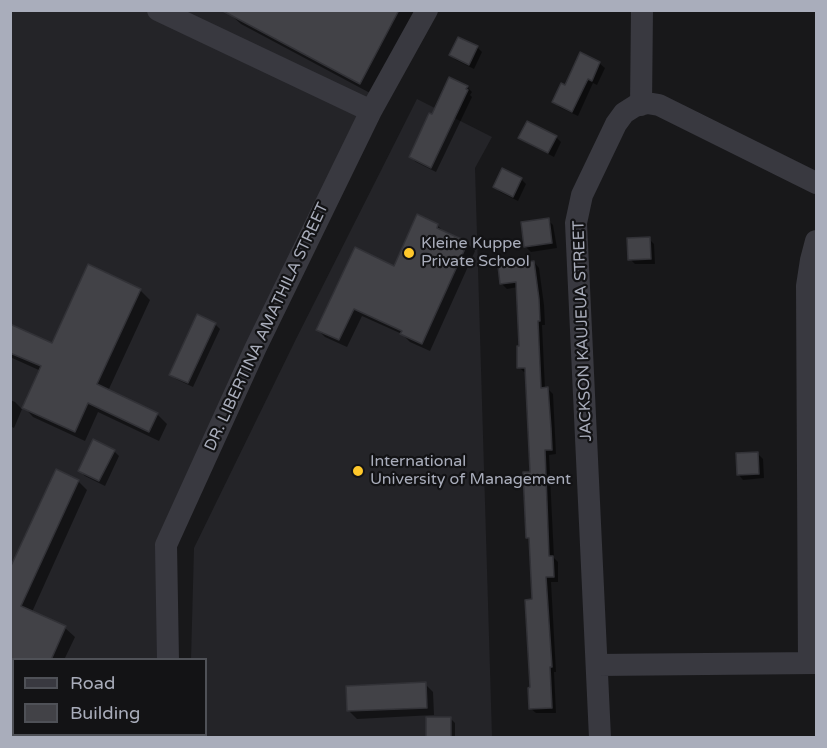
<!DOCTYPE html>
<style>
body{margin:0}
#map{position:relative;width:827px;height:748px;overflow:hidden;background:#18181a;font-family:"Varela Round",sans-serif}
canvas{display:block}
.frame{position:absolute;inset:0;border:12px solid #a9adbb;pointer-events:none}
.legend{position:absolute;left:12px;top:658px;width:195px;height:78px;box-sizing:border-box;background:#131315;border:2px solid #4f5157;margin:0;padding:8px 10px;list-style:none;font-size:18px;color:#a9adbb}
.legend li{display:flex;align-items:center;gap:12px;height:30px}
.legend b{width:30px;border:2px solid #4f5157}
</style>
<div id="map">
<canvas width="827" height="748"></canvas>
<div class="frame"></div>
<ul class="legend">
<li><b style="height:8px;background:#393940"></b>Road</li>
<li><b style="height:16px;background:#424247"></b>Building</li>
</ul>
</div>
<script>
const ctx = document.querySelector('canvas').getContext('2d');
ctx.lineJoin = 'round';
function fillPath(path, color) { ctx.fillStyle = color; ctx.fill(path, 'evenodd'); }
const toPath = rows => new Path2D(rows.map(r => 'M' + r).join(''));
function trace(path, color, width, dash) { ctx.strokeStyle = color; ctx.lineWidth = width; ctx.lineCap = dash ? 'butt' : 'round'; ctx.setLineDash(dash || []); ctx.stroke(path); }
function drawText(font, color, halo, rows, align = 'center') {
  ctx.font = font + ' "Varela Round",sans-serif'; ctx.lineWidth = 4.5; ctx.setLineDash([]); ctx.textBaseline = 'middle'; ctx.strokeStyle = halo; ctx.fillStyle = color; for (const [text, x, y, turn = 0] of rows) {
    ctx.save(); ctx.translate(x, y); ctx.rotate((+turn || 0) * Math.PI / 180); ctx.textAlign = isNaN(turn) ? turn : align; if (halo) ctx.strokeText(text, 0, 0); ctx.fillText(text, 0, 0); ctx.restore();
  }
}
fillPath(toPath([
 [10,11,427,11,166,545,168,659,14,660,14,734,169,734,169,737,11,737],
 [417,99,492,137,475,168,492,737,190,738,190,735,206,734,206,660,191,659,194,548,296,339]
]), '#242428');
fillPath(toPath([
 [325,10,415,10,370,93,241,24,230,14],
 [477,47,482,52,474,69,456,60,450,55],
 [599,63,605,68,597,85,593,83,578,116,559,107,554,102,566,87],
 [467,87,472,92,470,95,472,97,436,172,416,162,410,157,433,116],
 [520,137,556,137,561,142,554,157,525,142],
 [521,179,526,184,518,201,500,192,494,187],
 [548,220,553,225,557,248,531,252,526,247],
 [437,225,445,233,467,243,475,251,430,351,410,342,402,334,362,316,347,347,325,337,317,329,394,268],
 [649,239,654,244,655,264,635,264,630,259],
 [534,262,539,268,544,305,545,325,542,325,545,389,548,389,553,394,556,454,549,455,554,558,558,562,558,582,551,582,556,672,554,672,556,713,536,713,530,708,533,601,531,541,527,538,531,473,527,372,524,372,519,367,520,348,518,287,507,289,502,284],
 [89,266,140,290,150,300,108,391,157,414,167,424,159,441,98,412,85,441,33,417,24,407,41,371,10,357,10,326,53,345],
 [215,324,220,329,193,387,176,379,171,374],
 [10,400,15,402,22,409,14,428,10,426],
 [114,451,119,456,105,486,85,476,80,471],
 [758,454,763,459,764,478,743,480,738,474],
 [78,481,87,490,32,612,65,628,75,637,64,660,14,660,14,734,30,734,29,738,10,738,10,572],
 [425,684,433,692,434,715,357,719,349,711],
 [450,718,455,723,455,738,427,738]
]), '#0007');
const building = toPath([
 [221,10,399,10,360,84,221,10],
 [458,37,478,46,469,65,449,55,458,37],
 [580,52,600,62,592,81,588,79,572,112,552,102,561,83,565,85,580,52],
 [449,77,468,86,466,89,468,90,431,168,409,157,429,113,432,114,449,77],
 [527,121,557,136,548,153,518,138,527,121],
 [502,168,522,178,513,197,493,187,502,168],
 [417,214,438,224,437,228,468,242,422,344,400,334,402,331,354,309,339,340,316,330,355,247,394,266,417,214],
 [549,218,552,243,524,247,521,222,549,218],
 [650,237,651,259,628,260,627,238,650,237],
 [534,261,539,299,540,321,538,321,541,388,548,387,551,428,552,450,545,450,549,556,553,556,554,577,546,577,552,667,550,667,552,708,529,709,528,688,530,687,525,600,532,599,529,538,526,538,523,472,530,472,525,368,517,368,517,346,519,346,516,282,500,284,498,266,534,261],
 [88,264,141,289,97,384,158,413,149,432,88,403,75,432,22,408,41,366,10,353,10,324,52,343,88,264],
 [197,314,216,323,188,383,169,375,197,314],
 [93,439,115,450,99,481,78,471,93,439],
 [758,452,759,474,737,475,736,453,758,452],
 [56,469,79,480,21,606,66,626,51,660,10,660,10,568,56,469],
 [426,682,427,708,347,711,346,686,426,682],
 [426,717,451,717,451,738,426,738,426,717]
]);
fillPath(building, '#424247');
trace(building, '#323237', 1.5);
trace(toPath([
 [158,10,371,111],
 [641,105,642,10],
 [168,660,166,545,256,347,371,111,427,10],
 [809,663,807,286,811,260,816,241],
 [597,665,816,663],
 [169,734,169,738],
 [600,738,576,223,582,195,616,124,624,113,635,106,647,103,659,105,816,183]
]), '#393940', 22);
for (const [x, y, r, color] of [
 [409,253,6,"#ffc82b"],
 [358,471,6,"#ffc82b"]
]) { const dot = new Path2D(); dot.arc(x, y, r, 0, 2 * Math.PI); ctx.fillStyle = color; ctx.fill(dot); trace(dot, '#131315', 2); }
drawText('16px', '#a9adbb', '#131315', [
 ["Kleine Kuppe",421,244],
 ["Private School",421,262],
 ["International",370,462],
 ["University of Management",370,480]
], 'left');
drawText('16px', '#a9adbb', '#131315', [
 ["DR. LIBERTINA AMATHILA STREET",267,327,-65],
 ["JACKSON KAUJEUA STREET",583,331,-92]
]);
</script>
